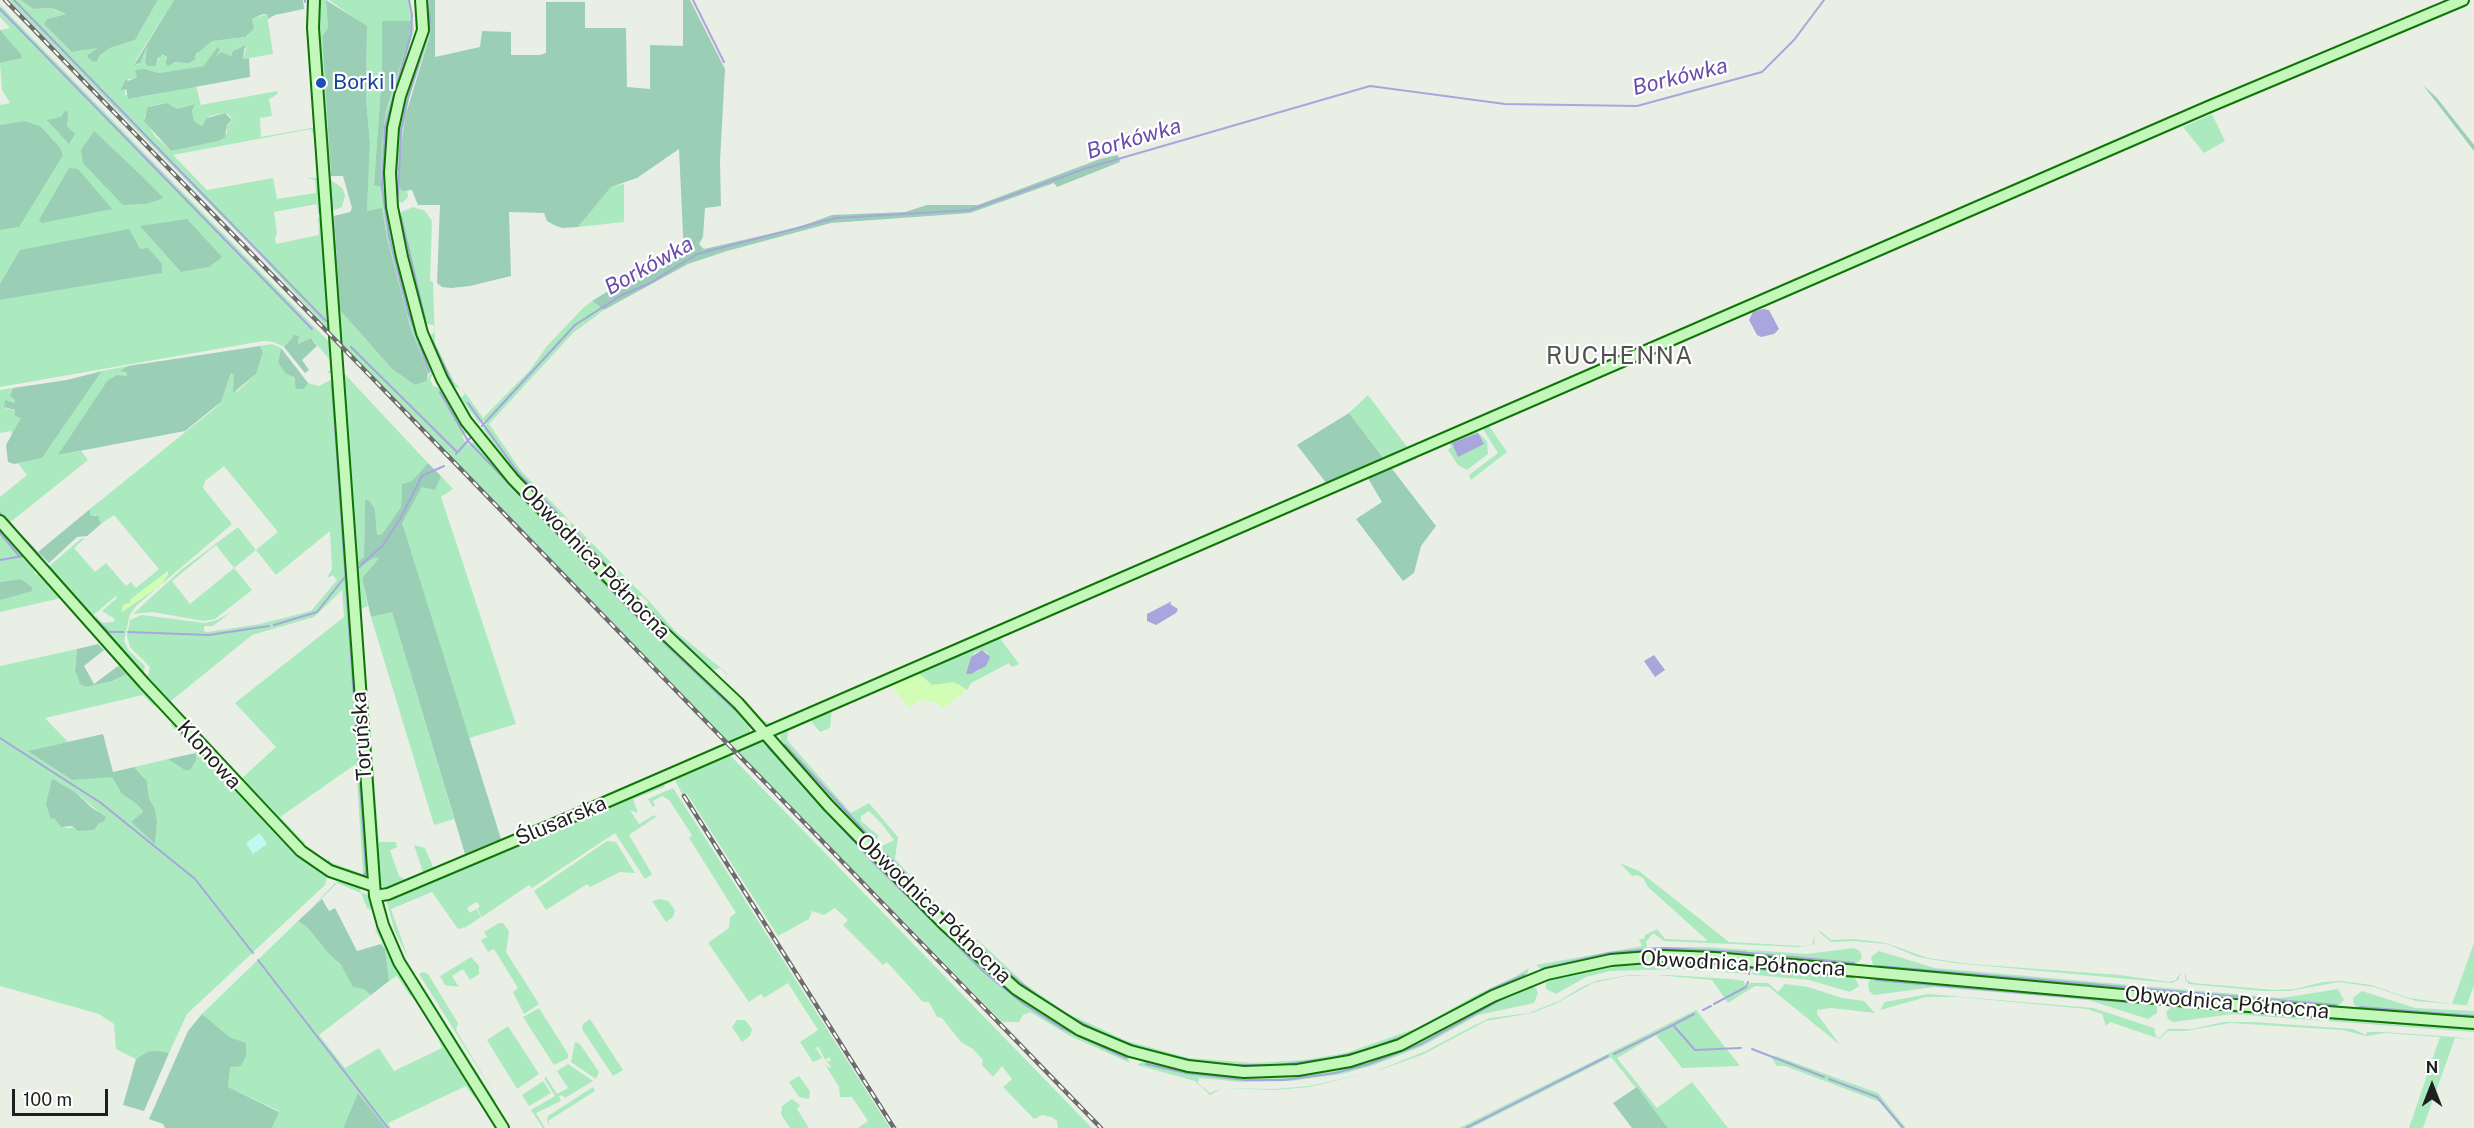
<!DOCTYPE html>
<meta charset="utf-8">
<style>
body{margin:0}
#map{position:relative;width:2474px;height:1128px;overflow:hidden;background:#eaefe5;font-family:"Public Sans",sans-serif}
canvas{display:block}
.north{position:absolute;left:2402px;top:1056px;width:60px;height:60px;-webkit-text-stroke:4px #fff;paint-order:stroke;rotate:0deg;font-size:16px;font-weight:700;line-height:24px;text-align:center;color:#1f1f1f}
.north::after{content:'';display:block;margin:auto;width:21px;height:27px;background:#1f1f1f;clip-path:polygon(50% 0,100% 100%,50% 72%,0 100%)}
.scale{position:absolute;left:12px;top:1089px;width:96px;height:27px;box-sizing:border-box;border:3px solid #1f1f1f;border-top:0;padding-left:8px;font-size:18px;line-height:21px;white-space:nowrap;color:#1f1f1f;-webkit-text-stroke:4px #fff;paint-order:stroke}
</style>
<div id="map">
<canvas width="2474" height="1128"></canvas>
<div class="north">N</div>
<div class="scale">100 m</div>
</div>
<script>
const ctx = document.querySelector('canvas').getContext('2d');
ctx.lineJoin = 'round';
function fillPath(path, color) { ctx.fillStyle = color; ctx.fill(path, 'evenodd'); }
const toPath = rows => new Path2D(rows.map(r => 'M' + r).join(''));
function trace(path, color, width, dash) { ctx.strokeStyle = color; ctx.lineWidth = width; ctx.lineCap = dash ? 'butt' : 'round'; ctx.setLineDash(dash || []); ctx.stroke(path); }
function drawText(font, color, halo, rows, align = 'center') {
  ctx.font = font + ' "Public Sans",sans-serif'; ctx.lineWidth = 4.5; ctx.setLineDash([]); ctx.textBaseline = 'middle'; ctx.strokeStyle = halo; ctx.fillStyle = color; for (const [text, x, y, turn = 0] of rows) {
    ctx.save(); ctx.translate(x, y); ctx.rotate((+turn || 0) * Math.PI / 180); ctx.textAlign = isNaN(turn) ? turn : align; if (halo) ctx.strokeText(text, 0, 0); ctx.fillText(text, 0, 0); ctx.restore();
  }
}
fillPath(toPath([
 [8,0,21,0,33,9,52,8,53,10,66,14,50,18,44,24,76,52,97,47,89,57,90,61,98,61,100,55,110,48,135,40,158,0,174,0,139,55,134,64,138,65,147,45,145,60,156,66,160,56,166,56,165,62,172,63,194,61,199,49,212,41,247,37,253,26,252,19,267,14,273,54,243,59,246,49,242,46,233,51,231,56,221,52,216,56,220,48,216,48,205,66,159,73,147,70,137,77,126,80,120,91,125,89,125,95,141,97,196,86,201,105,277,91,278,94,269,99,272,116,260,118,261,137,317,127,313,134,311,129,173,155,207,190,273,178,277,199,316,193,315,180,307,178,319,178,322,213,315,214,318,213,317,204,274,212,277,233,275,238,276,244,319,235,318,218,323,221,331,333,256,251],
 [167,103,177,109,195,104,192,111,194,121,202,126,209,116,223,113,228,114,233,120,227,126,227,133,219,141,171,151,155,136,144,118,150,106],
 [319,0,326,0,328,28,322,36,331,176,327,172,317,17],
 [329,0,410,0,414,30,396,95,387,208,414,324,434,372,430,379,433,386,441,388,467,432,462,436,465,442,470,445,474,442,627,603,735,707,749,724,750,732,747,736,731,745,338,340,331,222,334,216,340,310,392,369,415,385,427,381,431,372,424,365,410,326,387,237,382,209,367,211,370,143,366,99,367,27],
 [382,21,411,21,409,39,386,111,382,143,381,186,374,184,382,71],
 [425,0,429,0,430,9,430,35,409,99,403,130,399,187,402,190,407,190,408,197,402,203,397,200,395,173,398,129],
 [0,5,332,345,333,373,327,373,330,370,329,359,314,341,311,338,298,344,299,339,292,337,284,347,274,342,263,341,0,387,0,300,162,273,0,284,0,230,19,227,40,126,25,121,0,125,0,105,10,103,2,90,0,63,21,58,21,54,0,30,10,28,0,17],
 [94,132,142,176,164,198,147,204,123,205],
 [141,226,209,267,181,272],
 [2212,114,2225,141,2204,153,2183,127],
 [331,180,342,188,345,195,342,207,334,210,331,209],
 [624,184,624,222,578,227,611,187],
 [413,207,425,211,432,221,430,281,433,282,435,343,454,382,466,394,483,418,530,370,547,346,583,308,592,301,604,310,573,333,489,424,522,472,649,601,676,632,727,673,725,682,763,721,770,723,790,717,771,725,763,722,725,684,726,673,720,668,714,670,709,668,665,628,649,612,651,610,646,609,648,602,642,596,633,597,570,531,571,522,565,517,556,517,517,476,483,429,487,423,484,421,479,423,461,398,465,394,460,388,451,387,430,341,430,336,434,332,434,325,427,324,423,321,401,233,399,213],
 [272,344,281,348,278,363,286,374,293,376,294,381,302,390,308,383,319,386,334,378,368,871,363,878,330,868,327,858,332,863,363,874,356,764,280,817,305,843,301,846,302,841,240,780,276,747,235,703,344,617,342,590,314,617,252,635,171,701,177,711,147,680,150,667,130,647,127,636,130,620,142,615,205,623,217,620,231,612,213,626,204,626,204,631,207,632,260,624,311,611,337,580,333,575,327,578,332,569,330,531,276,575,256,550,234,568,252,590,215,619,203,621,153,612,133,614,181,570,238,527,256,550,278,532,224,466,205,481,203,488,232,524,137,605,130,614,124,641,129,651,145,666,143,675,93,620,96,616,103,623,113,622,115,619,102,611,117,598,116,596,91,617,48,567,82,538,84,539,74,548,95,572,106,563,126,586,131,582,136,588,159,569,114,515,101,524,96,515,90,515,90,509,214,409,221,402,231,373,234,375,236,392,241,388,256,374,263,354,260,346],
 [216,545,234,568,190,604,172,581],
 [168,571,159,586,122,612,123,605,130,603,131,599],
 [128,366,121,372,127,373,127,376,115,375,107,381,59,455,81,451,88,460,8,524,0,517,0,497,27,475,18,463,42,458,102,371],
 [340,369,428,463,412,481,402,485,401,507,382,534,377,535,375,509,369,500,365,500,364,557,357,564,363,565,374,558,379,558,362,578,368,606,361,609,379,842,396,842,397,847,390,850,399,876,408,881,423,872,414,845,425,848,434,869,540,823,540,827,392,889,381,886,376,875],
 [13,388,10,396,15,400,13,404,5,401,5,408,16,411,15,414,21,418,20,424,12,435,11,431,0,433,0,390],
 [1368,395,1408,448,1416,459,1393,469,1349,413],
 [1489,426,1507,452,1471,480,1469,475,1498,453,1483,429],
 [1475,430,1487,441,1488,454,1467,470,1458,465,1448,450,1451,447,1449,441],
 [441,476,453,489,441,497,516,724,469,738,401,523,422,487,436,482],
 [0,529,36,570,34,572,36,575,39,573,61,598,0,612,0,600,32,587,21,579,0,582],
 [392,612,454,819,434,825,371,617],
 [999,637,1019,664,1012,667,1009,663,971,683,967,690,958,684,932,685,918,673],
 [982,650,988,653,979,671,966,674,974,653],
 [77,649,75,671,78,680,86,687,114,681,125,674,118,666,121,665,125,667,157,702,156,704,154,706,143,695,45,718,68,742,29,751,72,780,112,776,122,794,138,805,143,813,131,822,155,843,157,821,155,809,149,798,148,786,144,777,134,767,168,759,193,763,196,753,170,724,175,723,268,825,327,876,325,885,187,1014,169,1053,147,1052,136,1059,116,1049,114,1024,99,1014,0,986,0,666],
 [56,782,75,792,98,811,99,823,96,826,66,828,54,818],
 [832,707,830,728,820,732,811,721,788,731,787,740,851,813,869,803,898,837,895,859,936,904,970,938,979,941,1025,984,1067,1013,1127,1041,1189,1058,1254,1063,1304,1060,1346,1053,1417,1028,1478,994,1516,976,1529,968,1536,965,1642,946,1639,939,1644,939,1645,935,1657,929,1665,939,1708,941,1648,887,1643,878,1637,875,1632,876,1620,863,1639,871,1729,942,1803,946,1812,944,1815,935,1820,931,1831,940,1855,939,1886,943,1928,958,1970,964,2120,975,2169,982,2176,980,2180,973,2186,974,2186,980,2193,983,2274,990,2295,989,2323,982,2342,981,2371,985,2409,998,2452,1004,2474,943,2474,985,2467,1005,2474,1006,2416,1001,2374,987,2339,982,2289,991,2263,991,2189,984,2185,980,2185,974,2181,973,2178,980,2172,983,1954,963,1918,957,1887,944,1854,941,1831,942,1819,932,1815,935,1814,944,1799,947,1664,941,1653,933,1646,942,1647,947,1707,947,1807,954,1854,948,1860,951,1862,958,1854,966,1756,957,1756,952,1747,951,1746,956,1662,951,1593,958,1543,971,1536,965,1529,968,1526,977,1491,992,1431,1026,1366,1052,1332,1060,1280,1067,1230,1067,1189,1062,1132,1047,1065,1016,1005,974,984,957,985,948,979,942,970,943,932,905,883,855,882,846,894,840,881,823,869,811,861,816,861,821,879,836,876,840,869,840,870,835,864,829,861,831,834,804,782,745,780,735,794,723],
 [761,741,769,745,854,840,852,843,856,842,985,969,1044,1014,1078,1034,1127,1055,1130,1063,1137,1065,1144,1061,1187,1071,1244,1077,1281,1076,1334,1069,1419,1042,1495,1000,1526,987,1530,988,1529,986,1536,988,1538,993,1534,1003,1478,1015,1423,1046,1374,1065,1342,1074,1291,1081,1242,1082,1199,1078,1198,1083,1210,1093,1223,1088,1274,1089,1310,1086,1376,1071,1426,1051,1473,1026,1490,1018,1529,1013,1559,1001,1582,987,1596,981,1629,975,1668,975,1731,979,1744,981,1746,988,1750,983,1768,983,1778,992,1785,984,1808,987,1842,998,1864,1001,1875,1013,1831,1008,1817,1010,1817,1014,1840,1045,1769,987,1755,986,1728,1003,1712,980,1656,975,1626,976,1593,983,1555,1004,1532,1013,1486,1021,1424,1054,1380,1070,1310,1087,1274,1090,1223,1088,1210,1095,1195,1081,1130,1063,1070,1036,1030,1012,1023,1015,1019,1022,1002,1022,735,749],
 [727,752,1092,1128,1058,1128,1057,1121,1052,1117,1042,1115,1034,1119,1003,1087,1012,1079,1002,1066,993,1077,982,1065,983,1060,973,1049,961,1042,942,1018,937,1017,929,1002,923,1002,887,962,883,965,843,925,848,920,835,908,824,915,812,911,809,919,778,936,687,794,683,796,675,780,676,776],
 [665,781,664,787,633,799,638,813,630,810,639,824,654,815,656,817,629,835,652,874,645,879,615,833,532,888,529,885,482,917,477,909,480,906,476,902,467,908,470,913,476,909,481,917,466,927,458,929,432,892,391,909,408,958,394,929,386,899],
 [673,788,702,833,890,1128,858,1128,868,1121,852,1097,840,1097,839,1087,824,1063,829,1068,831,1067,826,1061,831,1061,829,1057,825,1060,818,1046,816,1048,822,1058,813,1062,800,1042,818,1030,788,983,764,998,761,994,749,1002,708,943,729,928,730,917,736,913,689,838,692,835,669,800,662,796,653,801,655,806,653,807,648,799,641,802],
 [607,841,616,842,635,873,620,872,590,887,587,884,546,910,534,891],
 [340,881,349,882,360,888,361,893,367,894,372,903,371,910,367,908,361,893,337,883,306,914,335,883],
 [660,899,668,901,675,910,673,917,666,922,652,901],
 [298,921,307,927,329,954,371,995,319,1035,345,1068,379,1048,394,1071,442,1048,438,1039,451,1053,473,1091,475,1099,466,1086,388,1123,391,1128,386,1128,358,1093,343,1128,272,1128,279,1111,228,1087,231,1038,202,1014],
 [499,923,503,923,509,931,506,952,539,1004,524,1014,513,992,518,988,494,949,488,952,481,940,487,937,484,932],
 [375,929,380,929,396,968,413,993,411,997,397,976,389,981,385,949],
 [1879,951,1935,968,2282,998,2338,989,2344,1000,2336,1008,1878,968,1873,965,1871,957],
 [471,957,479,966,479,974,470,980,463,969,452,976,459,987,445,985,440,976],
 [1645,961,1745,966,1747,974,1685,969,1610,971,1586,977,1556,994,1546,989,1546,983,1552,978,1594,967],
 [1755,967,1854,976,1859,986,1850,992,1809,980,1755,975,1752,974],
 [423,972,428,974,458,1023,456,1030,498,1100,419,974],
 [417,977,496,1102,493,1103,416,982],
 [1877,977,2152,1002,2157,1007,2157,1013,2148,1019,2088,1000,1934,987,1874,995,1869,991,1868,984,1871,978],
 [2362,991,2415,1008,2474,1011,2474,1018,2359,1009,2354,1005,2353,998],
 [1928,994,2093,1008,2154,1028,2156,1037,2160,1038,2168,1029,2192,1029,2223,1022,2252,1022,2353,1029,2366,1035,2367,1032,2384,1032,2455,1037,2474,1040,2455,1038,2423,1128,2409,1128,2440,1037,2385,1033,2366,1036,2342,1030,2230,1023,2185,1031,2168,1031,2160,1039,2110,1022,2106,1026,2102,1014,2087,1009,1959,997,1926,997,1880,1010,1885,1002],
 [2174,1004,2474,1027,2474,1032,2233,1014,2173,1022,2168,1019,2166,1012],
 [539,1008,568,1054,568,1058,554,1065,523,1017],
 [1696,1010,1740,1066,1682,1068,1656,1035,1617,1058,1657,1108,1692,1082,1728,1128,1668,1128,1611,1057,1471,1128,1459,1128],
 [590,1019,623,1070,613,1076,582,1029,583,1024],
 [737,1020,745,1020,752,1029,750,1036,742,1042,732,1027],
 [508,1026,539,1074,517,1089,487,1040],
 [575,1042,580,1044,599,1072,596,1079,571,1062],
 [1776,1056,1878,1093,1906,1128,1901,1128,1880,1102,1785,1066,1777,1066,1771,1057],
 [568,1064,593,1081,565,1098,562,1095,559,1097,561,1101,536,1113,545,1128,543,1128,531,1110,555,1096,544,1078,546,1077,557,1094,568,1088,557,1071],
 [799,1076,810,1091,809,1099,799,1097,789,1082],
 [543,1081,551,1093,529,1106,522,1095],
 [593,1087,595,1091,548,1121,551,1128,547,1121,548,1116],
 [792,1099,800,1105,797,1109,809,1128,790,1128,781,1114,782,1106]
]), '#abe9bf');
fillPath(toPath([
 [21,0,158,0,135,40,110,48,100,55,97,62,91,61,87,56,97,48,72,52,44,24,47,19,66,14,51,8,33,9],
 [174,0,303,0,304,9,275,15,268,19,267,14,263,14,252,19,254,28,246,37,212,41,196,54,195,60,188,63,175,62,168,66,165,62,167,57,163,55,158,58,156,66,148,66,145,62,147,46,140,63,134,65],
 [326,0,367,26,366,99,370,143,367,211,382,208,387,237,410,326,428,373,427,381,415,385,392,369,340,310,334,216,350,212,352,208,343,176,331,176,322,36,328,28],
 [429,0,435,0,435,57,480,47,482,31,511,32,511,55,540,55,546,53,546,2,585,2,585,28,626,28,627,87,650,89,650,45,683,46,683,0,690,0,725,69,720,161,721,206,705,208,703,237,699,244,704,249,796,228,832,215,905,212,927,205,978,205,1100,159,1118,155,1120,162,1057,187,1054,183,970,213,831,223,727,251,688,264,604,310,592,301,621,283,642,279,684,255,679,149,637,178,611,187,578,227,562,228,554,225,547,221,544,213,509,212,511,276,470,286,451,288,442,287,437,283,440,205,418,205,412,190,402,191,399,187,400,157,405,117,430,35],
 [382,21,411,21,409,39,386,111,382,143,381,187,374,185,382,71],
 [0,30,21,54,22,58,0,63],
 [245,45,243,59,249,58,250,77,128,99,126,89,120,91,126,79,128,81,137,77,135,70,144,69,159,73,204,66,217,47,220,49,216,56,221,52,231,56,233,51],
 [2423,85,2437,98,2474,145,2474,151],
 [167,103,177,109,195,104,192,111,194,121,202,126,207,118,225,113,232,120,227,125,225,137,219,141,171,151,144,121,148,107],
 [65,111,68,112,67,126,75,134,69,144,47,120,61,117],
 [25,121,40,126,60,148,63,155,19,227,0,230,0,125],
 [94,131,142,176,164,198,147,204,123,205,83,163,81,150],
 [69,168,78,169,112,209,42,223,39,220],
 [187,219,222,257,209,267,181,272,140,226],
 [129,229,140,249,148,248,162,264,162,273,0,300,0,284,20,250],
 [294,335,299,336,298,344,311,338,317,346,302,360,309,370,305,373,284,347],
 [260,346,263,353,256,374,233,393,234,375,231,373,221,402,185,431,58,455,107,381,116,375,127,376,127,373,120,371,128,366],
 [281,348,308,383,304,389,296,389,294,377,286,374,278,363],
 [102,371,42,458,14,464,8,462,6,445,21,418,15,416,15,410,4,407,5,400,14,403,15,400,10,396,13,388,67,380],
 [1349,413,1436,526,1421,546,1414,573,1403,581,1356,519,1382,502,1362,468,1327,484,1297,445],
 [428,463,441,476,435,490,422,487,402,523,501,839,465,854,392,612,371,617,362,578,379,558,374,558,363,565,356,564,364,557,365,500,369,500,375,509,377,535,382,534,401,507,402,484,412,481],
 [90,509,90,515,98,516,101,524,87,536,77,537,49,563,38,552],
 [21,579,32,587,32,591,0,600,0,582],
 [98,644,104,650,84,666,94,684,118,666,126,674,113,681,86,687,80,684,75,671,77,649],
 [103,734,113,772,134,767,147,781,149,798,155,809,157,821,155,844,131,822,143,812,138,805,122,794,112,777,72,780,28,751],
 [196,753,196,760,190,770,185,770,168,759],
 [52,779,75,792,91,807,106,817,103,822,99,823,94,830,78,831,72,826,61,827,54,818,51,819,46,804],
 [322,899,329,911,335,908,357,951,381,944,385,949,389,981,371,995,364,989,353,987,341,965,329,954,307,927,298,921],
 [202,1014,231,1038,246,1043,246,1056,241,1066,230,1067,228,1087,279,1112,272,1128,165,1128,163,1124,149,1119,188,1031],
 [157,1051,169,1053,144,1111,123,1105,136,1059,147,1052],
 [1637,1087,1654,1110,1668,1128,1632,1128,1613,1103],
 [358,1093,386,1128,343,1128]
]), '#9aceb5');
fillPath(toPath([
 [168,571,168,575,160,586,122,612,123,605,130,603,131,599],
 [918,673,932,685,954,682,967,690,942,709,937,703,920,700,909,708,891,685]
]), '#d1feb4');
fillPath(toPath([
 [260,833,267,844,253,854,246,843]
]), '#c3f9f2');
fillPath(toPath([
 [1763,309,1769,310,1779,329,1774,334,1761,337,1757,335,1749,320,1753,312],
 [1478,433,1484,444,1458,457,1452,443],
 [1172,601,1170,604,1178,609,1176,613,1156,625,1147,621,1147,614],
 [982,650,990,657,986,666,971,674,966,674,971,657],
 [1654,655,1665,670,1655,677,1644,661]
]), '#a8a6dc');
trace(toPath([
 [14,0,326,321],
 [305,0,305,2],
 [409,0,412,15,411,34,385,127,382,187,389,236,408,312,429,372],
 [693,0,724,62],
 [0,9,312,329],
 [319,12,320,0],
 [318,18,329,172],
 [330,184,332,207],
 [398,195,401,130,408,98,428,34,430,20,427,0],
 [401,217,425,319],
 [333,221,339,309],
 [432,340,453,385],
 [351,347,457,452],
 [332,384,366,870,365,875,360,876],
 [440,392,468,441],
 [468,403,519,474,557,513],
 [482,426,575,325,620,296,650,283,697,254,836,218,970,210,1087,168,1370,86,1505,104,1637,106,1762,72,1794,40,1824,0],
 [468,441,640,620,734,709],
 [456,454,471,437],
 [0,513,1,515],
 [7,520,9,523],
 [573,530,634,595],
 [16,531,33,548],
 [0,533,20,557],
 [34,549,45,563],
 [0,560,22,556],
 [49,567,91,615],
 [357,569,383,545,400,519,422,476,444,466],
 [649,610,710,668],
 [95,619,109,632,123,632],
 [274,625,317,612,344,578],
 [128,632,209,635,269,626],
 [118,645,123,651],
 [137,666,143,674],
 [148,680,160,692],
 [0,738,101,803,195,879,253,953],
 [785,745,868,835],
 [768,747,874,863,984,972,1024,1004,1060,1027,1126,1058],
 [885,853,971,941],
 [986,955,1040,998],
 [258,960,388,1128],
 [1639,963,1699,964,1852,977],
 [1606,966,1622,964],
 [1878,966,2336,1005],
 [1544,968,1609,953,1663,948,1740,952,1854,963],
 [1749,974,1750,967],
 [1550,979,1560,976],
 [1876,980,2151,1004],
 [1714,1004,1746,987,1748,982],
 [2174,1006,2474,1029],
 [2360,1007,2474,1016],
 [1703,1010,1711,1006],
 [1451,1012,1490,990,1524,975],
 [1068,1016,1108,1036,1145,1050],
 [1673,1025,1694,1014],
 [1752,1049,1824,1077],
 [1614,1054,1673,1025,1695,1050,1741,1048],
 [1180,1058,1201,1062],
 [1146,1064,1186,1073,1245,1080,1284,1080,1335,1073,1369,1064,1421,1044,1513,993],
 [1227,1065,1280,1065,1332,1058,1366,1050,1415,1032],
 [1829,1079,1877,1097,1903,1128],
 [1466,1128,1608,1056]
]), '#a8a6dc', 2);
const secondary = toPath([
 [314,0,313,28,375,896,383,925,399,962,503,1128],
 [421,0,423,30,400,96,393,128,390,173,392,207,402,257,422,333,442,379,466,421,513,479,645,615,738,703,828,805,945,925,1016,989,1080,1030,1130,1051,1188,1066,1244,1072,1298,1070,1350,1061,1400,1045,1493,996,1547,974,1611,960,1662,956,1715,958,2222,1004,2474,1023],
 [0,521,144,683,301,851,330,871,374,886],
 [375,896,388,894,590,809,2208,107,2463,0]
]);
trace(secondary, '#107507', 14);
trace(secondary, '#c3f8ba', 10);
const rail = toPath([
 [5,0,1101,1128],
 [684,796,894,1128]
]);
trace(rail, '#6d6d6d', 4.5);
trace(rail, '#fff', 2, [7]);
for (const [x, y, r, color] of [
 [321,83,6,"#1a4fb4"]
]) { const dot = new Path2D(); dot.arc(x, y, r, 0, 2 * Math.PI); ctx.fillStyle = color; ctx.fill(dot); trace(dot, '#fff', 2); }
drawText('21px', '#164399', '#fff', [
 ["Borki I",333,83]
], 'left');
drawText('21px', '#1f1f1f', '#fff', [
 ["Obwodnica Północna",595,562,46],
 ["Toruńska",362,736,-94],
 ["Klonowa",209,755,48],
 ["Ślusarska",561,821,-23],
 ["Obwodnica Północna",934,909,44],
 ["Obwodnica Północna",1743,964,3],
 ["Obwodnica Północna",2227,1003,5]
]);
drawText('italic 22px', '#6a4cad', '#fff', [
 ["Borkówka",1680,77,-14],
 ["Borkówka",1134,139,-16],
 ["Borkówka",649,266,-29]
]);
ctx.letterSpacing = '1.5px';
drawText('24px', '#525252', '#fff', [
 ["RUCHENNA",1620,357]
]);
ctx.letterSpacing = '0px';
</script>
